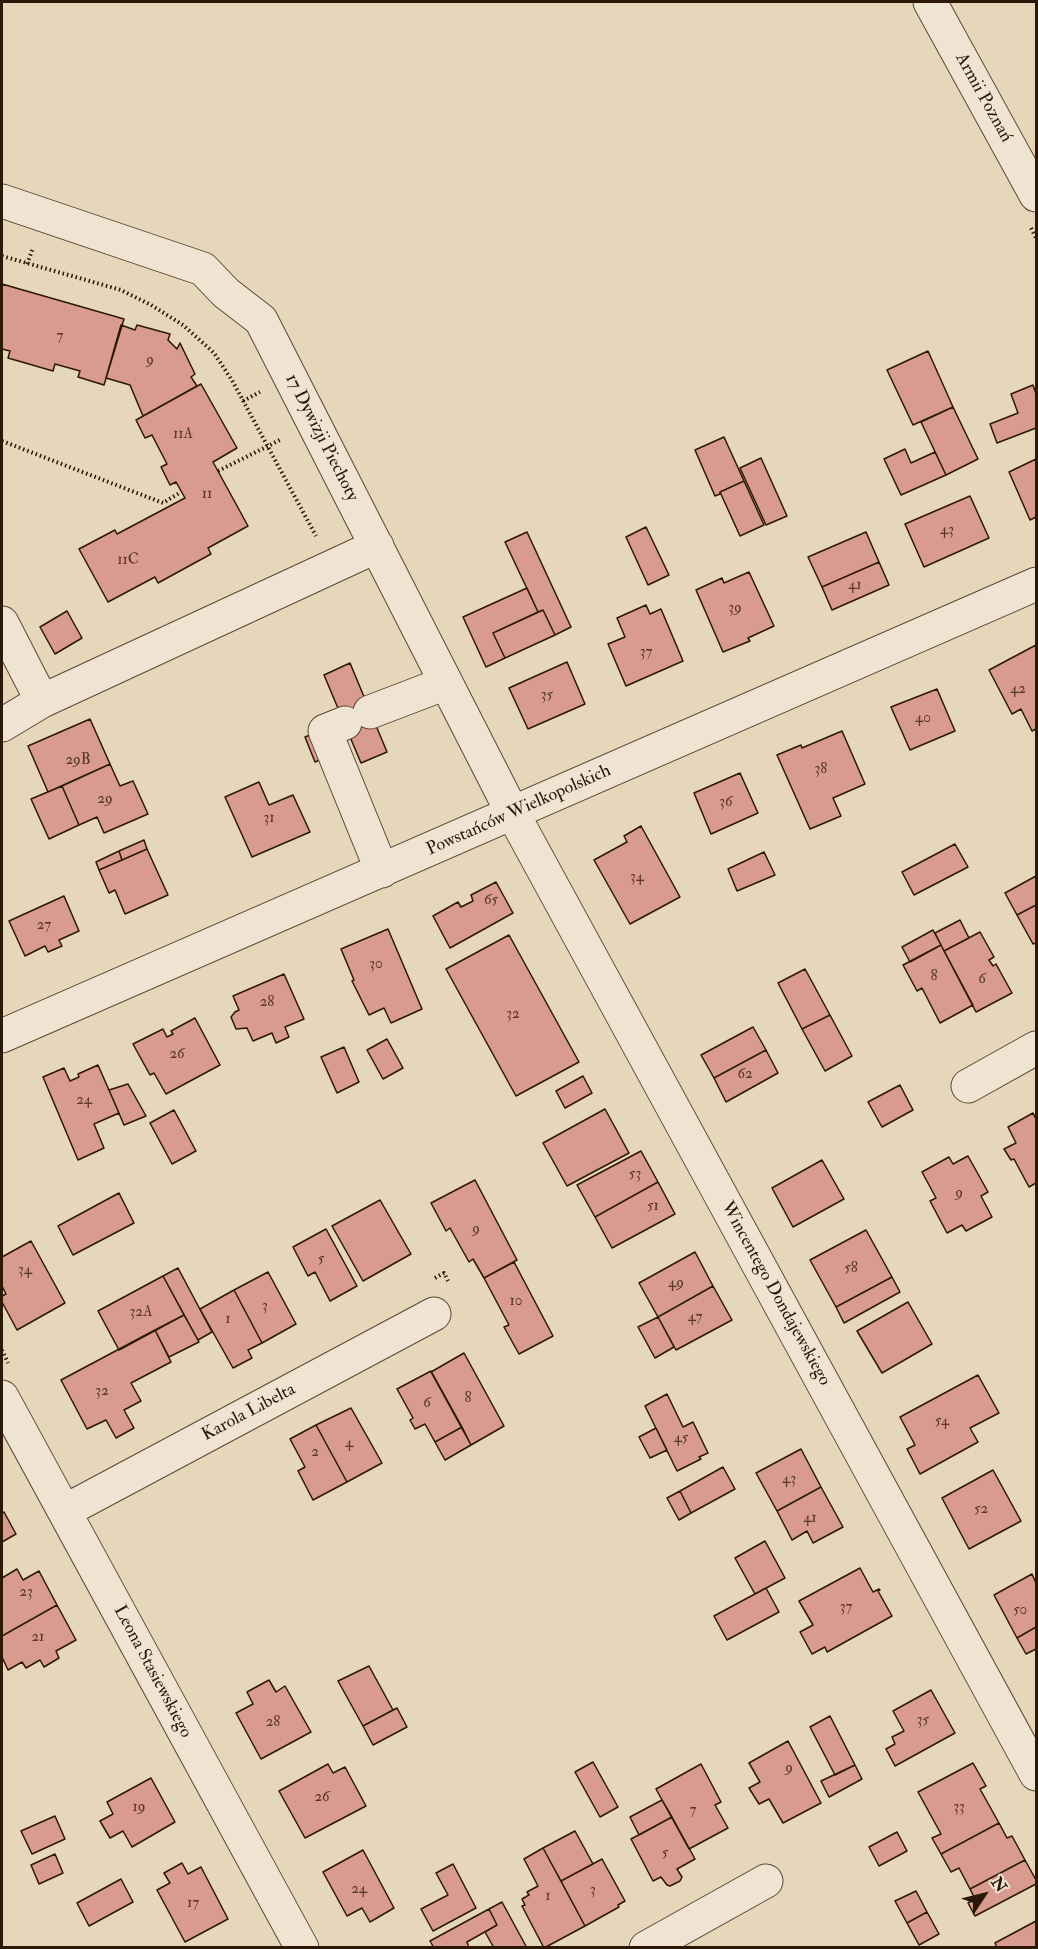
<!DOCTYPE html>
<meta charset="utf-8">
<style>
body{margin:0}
#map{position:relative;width:1038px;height:1949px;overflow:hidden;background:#e6d6ba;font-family:"IM FELL Double Pica",serif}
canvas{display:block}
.frame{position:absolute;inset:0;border:3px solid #2c1806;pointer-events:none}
.north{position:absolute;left:954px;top:1865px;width:60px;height:60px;-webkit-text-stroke:4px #efe4d2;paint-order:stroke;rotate:55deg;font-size:16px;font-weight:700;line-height:24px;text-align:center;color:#2c1806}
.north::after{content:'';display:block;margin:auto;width:21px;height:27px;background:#2c1806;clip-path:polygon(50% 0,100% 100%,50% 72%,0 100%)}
</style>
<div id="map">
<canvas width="1038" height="1949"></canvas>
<div class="frame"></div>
<div class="north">N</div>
</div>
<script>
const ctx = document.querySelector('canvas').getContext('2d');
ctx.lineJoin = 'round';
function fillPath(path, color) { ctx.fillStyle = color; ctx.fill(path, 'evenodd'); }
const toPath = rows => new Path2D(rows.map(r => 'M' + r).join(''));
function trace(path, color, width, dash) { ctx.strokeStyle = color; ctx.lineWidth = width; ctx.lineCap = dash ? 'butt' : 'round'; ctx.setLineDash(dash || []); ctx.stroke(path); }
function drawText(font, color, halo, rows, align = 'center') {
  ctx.font = font + ' "IM FELL Double Pica",serif'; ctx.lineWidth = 4.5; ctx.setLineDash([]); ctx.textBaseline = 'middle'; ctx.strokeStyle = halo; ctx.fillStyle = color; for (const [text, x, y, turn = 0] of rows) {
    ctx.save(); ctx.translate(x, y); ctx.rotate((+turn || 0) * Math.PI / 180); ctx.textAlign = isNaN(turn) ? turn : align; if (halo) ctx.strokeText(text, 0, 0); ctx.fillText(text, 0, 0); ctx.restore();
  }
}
const building = toPath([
 [2,284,124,319,104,385,78,377,80,371,55,364,53,371,8,358,10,351,2,349,2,284],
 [121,325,135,330,137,325,170,334,168,340,177,349,180,343,195,374,191,377,197,386,143,416,130,385,106,378,121,325],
 [928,351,953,407,913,425,887,370,928,351],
 [201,384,237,448,213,462,248,526,208,548,211,554,158,583,155,577,108,602,79,549,115,530,117,534,185,498,176,482,170,485,161,467,167,464,152,435,145,438,136,420,201,384],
 [1033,385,1036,394,1036,428,997,443,990,424,1018,413,1011,394,1033,385],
 [953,407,978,459,946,475,921,422,953,407],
 [724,437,744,481,720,492,720,494,715,496,695,450,724,437],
 [905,449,911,463,935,452,946,475,901,495,884,459,905,449],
 [761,458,787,516,766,525,740,468,761,458],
 [1036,459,1036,517,1030,520,1009,472,1036,459],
 [744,481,764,525,740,536,720,492,744,481],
 [970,496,989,538,924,567,905,524,970,496],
 [646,527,669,575,648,585,626,537,646,527],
 [527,532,571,627,555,635,543,610,538,612,505,542,527,532],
 [866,532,879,562,822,587,808,557,866,532],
 [879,562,889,585,832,610,822,587,879,562],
 [749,572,774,626,748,638,750,641,723,652,696,590,722,578,724,583,749,572],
 [527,588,538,612,493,633,505,658,486,667,463,617,527,588],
 [646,605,650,614,661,609,683,661,626,686,608,644,625,637,617,618,646,605],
 [543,610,555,635,505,658,493,633,543,610],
 [67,611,82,638,55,654,40,627,67,611],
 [1036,645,1036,729,1032,731,1021,709,1012,714,989,670,1036,645],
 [567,662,585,704,528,729,509,688,567,662],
 [350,663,387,752,361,763,324,675,350,663],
 [937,689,955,731,910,750,891,707,937,689],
 [90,719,110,764,48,792,28,746,90,719],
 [842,731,865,784,833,798,841,816,810,829,777,755,801,745,802,748,842,731],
 [318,732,328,757,315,762,305,737,318,732],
 [110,764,120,786,133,781,148,814,104,833,97,817,79,825,62,786,110,764],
 [740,773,758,813,711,834,694,793,740,773],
 [259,782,269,805,293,795,310,832,252,857,225,797,259,782],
 [62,786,79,825,49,839,31,799,62,786],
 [641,826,680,897,630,924,594,860,627,842,624,836,641,826],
 [144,840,147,849,122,860,119,851,144,840],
 [955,844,968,867,914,895,902,872,955,844],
 [147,849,168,895,125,914,115,890,109,893,99,870,147,849],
 [119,851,122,860,99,870,96,862,119,851],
 [764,852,775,875,737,891,728,869,764,852],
 [1036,876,1036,905,1017,915,1005,893,1036,876],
 [496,882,513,913,450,948,433,916,458,902,461,907,473,901,471,895,496,882],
 [64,896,79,931,59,940,62,946,48,952,45,946,25,956,9,921,64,896],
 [1036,905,1036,943,1033,944,1017,915,1036,905],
 [960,920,969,938,944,951,935,933,960,920],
 [388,929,422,1009,391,1023,384,1008,369,1015,352,981,354,980,341,949,388,929],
 [933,930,941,945,910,962,902,947,933,930],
 [980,932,994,957,989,960,993,966,996,964,1012,993,976,1012,944,951,980,932],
 [509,935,579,1062,516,1096,446,969,509,935],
 [941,945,973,1005,940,1023,922,988,917,991,903,965,941,945],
 [805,969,830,1015,802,1029,778,983,805,969],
 [284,974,304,1019,285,1027,289,1037,276,1043,272,1033,253,1041,247,1028,236,1029,231,1017,235,1012,239,1010,233,996,284,974],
 [830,1015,852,1056,825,1071,802,1029,830,1015],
 [195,1018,220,1065,166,1094,154,1073,150,1075,133,1044,163,1029,167,1037,173,1034,171,1031,195,1018],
 [753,1027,766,1050,714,1078,701,1055,753,1027],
 [387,1039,403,1068,383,1079,367,1050,387,1039],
 [344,1047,359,1082,337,1093,321,1057,344,1047],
 [766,1050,778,1073,726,1102,714,1078,766,1050],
 [98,1065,119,1113,94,1124,104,1148,78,1160,43,1077,64,1068,70,1081,79,1077,78,1074,98,1065],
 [583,1076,592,1093,565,1108,556,1091,583,1076],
 [128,1084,146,1116,124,1125,109,1090,128,1084],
 [900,1085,913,1110,882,1127,868,1102,900,1085],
 [605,1109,629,1153,567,1186,543,1143,605,1109],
 [174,1110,196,1151,172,1164,150,1123,174,1110],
 [1033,1113,1036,1119,1036,1183,1029,1187,1014,1159,1011,1160,1004,1149,1016,1143,1008,1127,1033,1113],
 [641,1151,658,1182,595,1217,577,1185,641,1151],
 [968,1156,988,1192,981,1196,992,1217,966,1231,962,1225,947,1233,930,1201,936,1198,922,1172,949,1157,953,1164,968,1156],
 [822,1160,844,1199,793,1227,772,1188,822,1160],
 [475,1180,517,1260,484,1278,473,1259,469,1262,450,1228,446,1231,431,1203,475,1180],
 [658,1182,675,1214,612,1248,595,1217,658,1182],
 [119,1193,134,1223,73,1255,58,1226,119,1193],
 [380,1200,411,1254,363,1281,332,1226,380,1200],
 [326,1229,357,1286,330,1301,315,1272,308,1276,293,1247,326,1229],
 [866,1230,892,1277,836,1307,810,1260,866,1230],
 [31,1241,65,1303,17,1330,2,1302,2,1296,6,1294,2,1286,2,1257,31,1241],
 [695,1252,713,1286,658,1317,639,1283,695,1252],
 [514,1262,553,1336,519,1354,504,1327,509,1325,484,1278,514,1262],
 [178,1268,212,1332,198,1340,163,1276,178,1268],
 [268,1272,296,1324,262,1343,234,1290,268,1272],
 [163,1276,184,1315,119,1350,98,1311,163,1276],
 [892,1277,900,1292,844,1323,836,1307,892,1277],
 [713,1286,732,1320,676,1350,658,1317,713,1286],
 [234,1290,262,1343,248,1350,252,1358,233,1368,200,1309,234,1290],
 [908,1302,932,1344,882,1373,857,1331,908,1302],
 [184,1315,199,1342,169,1357,155,1330,184,1315],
 [658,1317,674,1347,655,1358,638,1327,658,1317],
 [155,1330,171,1362,131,1383,141,1401,124,1410,134,1428,116,1438,106,1420,87,1429,61,1380,155,1330],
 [464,1353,504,1426,471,1445,431,1372,464,1353],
 [431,1371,462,1427,435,1442,425,1424,415,1429,410,1420,413,1418,397,1389,431,1371],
 [978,1375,999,1413,970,1428,978,1442,920,1474,907,1449,915,1445,900,1417,978,1375],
 [667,1394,683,1427,693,1422,708,1453,699,1457,701,1459,677,1471,645,1406,667,1394],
 [351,1408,382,1463,347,1482,316,1425,351,1408],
 [316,1425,347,1482,313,1500,298,1471,305,1467,290,1439,316,1425],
 [462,1427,471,1445,445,1460,435,1442,462,1427],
 [656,1428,667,1450,650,1458,639,1437,656,1428],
 [801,1449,821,1487,777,1511,756,1473,801,1449],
 [723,1467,735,1489,691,1513,680,1491,723,1467],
 [993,1470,1021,1521,969,1549,942,1498,993,1470],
 [821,1487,843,1527,813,1543,807,1531,792,1540,777,1511,821,1487],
 [680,1491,691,1513,679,1520,667,1498,680,1491],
 [4,1512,16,1534,2,1542,2,1513,4,1512],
 [765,1541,785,1578,755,1594,735,1558,765,1541],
 [860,1568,873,1592,879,1589,880,1590,878,1591,892,1616,827,1652,825,1647,812,1654,800,1632,813,1625,799,1601,860,1568],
 [17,1569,23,1580,39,1571,57,1605,2,1636,2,1578,17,1569],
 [1032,1574,1036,1583,1036,1627,1017,1638,994,1595,1032,1574],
 [766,1588,779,1612,727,1640,714,1616,766,1588],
 [57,1605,76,1640,56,1651,59,1658,44,1667,40,1660,26,1668,22,1662,8,1670,2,1657,2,1636,57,1605],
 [1036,1627,1036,1649,1026,1654,1017,1638,1036,1627],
 [369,1666,393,1710,363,1726,338,1681,369,1666],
 [269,1680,276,1692,285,1686,311,1732,261,1759,236,1713,253,1704,247,1692,269,1680],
 [931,1690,955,1733,895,1766,886,1749,895,1744,892,1737,904,1731,893,1711,931,1690],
 [397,1708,407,1727,373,1745,363,1726,397,1708],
 [830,1716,855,1765,835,1775,810,1727,830,1716],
 [788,1741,821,1803,783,1823,769,1799,759,1804,749,1788,760,1782,749,1763,788,1741],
 [593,1762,618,1807,600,1817,575,1772,593,1762],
 [973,1763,986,1786,980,1789,999,1823,941,1854,932,1838,941,1834,918,1792,973,1763],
 [328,1764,333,1773,345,1767,366,1806,305,1838,279,1791,328,1764],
 [701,1764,721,1802,715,1805,728,1828,689,1849,656,1789,701,1764],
 [855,1765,862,1779,829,1797,821,1781,855,1765],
 [151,1778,175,1822,132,1847,123,1831,110,1838,100,1821,113,1814,107,1802,151,1778],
 [662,1800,672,1817,639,1835,630,1817,662,1800],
 [55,1816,65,1839,32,1854,21,1831,55,1816],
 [672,1817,695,1859,677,1869,682,1877,680,1881,670,1886,667,1885,661,1877,653,1881,631,1839,672,1817],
 [999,1823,1007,1838,1012,1836,1025,1860,970,1889,959,1868,951,1872,941,1854,999,1823],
 [575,1831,593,1864,561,1881,543,1848,575,1831],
 [897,1832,907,1851,879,1866,869,1847,897,1832],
 [543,1848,585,1926,544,1948,522,1906,525,1905,522,1899,529,1895,527,1892,538,1886,524,1859,543,1848],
 [363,1850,394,1908,370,1922,362,1908,347,1916,323,1872,363,1850],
 [55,1854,63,1873,39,1884,31,1865,55,1854],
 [602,1859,625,1901,618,1905,619,1907,585,1926,561,1881,602,1859],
 [1025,1860,1036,1880,1036,1884,975,1916,968,1903,975,1899,970,1889,1025,1860],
 [182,1863,188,1874,201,1867,228,1919,185,1942,157,1890,170,1883,164,1873,182,1863],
 [453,1864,476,1908,433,1931,421,1909,448,1895,436,1873,453,1864],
 [121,1879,133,1902,89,1926,77,1903,121,1879],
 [916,1891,927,1912,907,1923,895,1901,916,1891],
 [502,1902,527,1948,494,1948,485,1932,497,1925,489,1909,502,1902],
 [489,1909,497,1925,467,1942,469,1948,434,1948,430,1941,489,1909],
 [927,1912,939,1934,919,1945,907,1923,927,1912],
 [1036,1921,1036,1948,997,1948,995,1943,1036,1921]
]);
fillPath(building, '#d99a8f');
trace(building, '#2c1806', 1.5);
const minor = toPath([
 [930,2,1036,195],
 [2,201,203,269,226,293,261,320,513,814,1036,1774],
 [2,623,42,701],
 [370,712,446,683],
 [345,723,325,731,382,871],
 [2,725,42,701,377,546],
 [2,1036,1036,584],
 [968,1086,1036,1048],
 [2,1397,302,1948],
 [65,1511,434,1314],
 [646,1948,766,1881]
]);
trace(minor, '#5a4833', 35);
trace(toPath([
 [1031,228,1036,238],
 [2,256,121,290,151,305,183,325,214,353,233,382,316,536],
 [27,264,33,248],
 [243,401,260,392],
 [2,441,163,503,181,492],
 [218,471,282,439],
 [435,1278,444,1273,448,1281],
 [2,1350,8,1363]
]), '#2c1806', 4, [1.5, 3]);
trace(minor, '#efe4d2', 33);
drawText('15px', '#573828', null, [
 ["7",60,337],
 ["9",150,361],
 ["11A",183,435],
 ["11",207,495],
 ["43",947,531],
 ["11C",128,561],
 ["41",855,586],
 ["39",735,609],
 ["37",646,653],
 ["42",1018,690],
 ["35",547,696],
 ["40",923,719],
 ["29B",78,761],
 ["38",821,770],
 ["29",105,800],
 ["36",726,803],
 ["31",269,819],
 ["34",637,878],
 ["65",491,901],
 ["27",44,926],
 ["30",376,965],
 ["8",934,977],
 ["6",982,980],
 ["28",267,1003],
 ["32",513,1015],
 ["26",177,1055],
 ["62",745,1075],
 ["24",84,1101],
 ["53",635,1175],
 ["9",959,1194],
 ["51",653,1207],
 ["9",476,1230],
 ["5",321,1260],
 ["58",851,1269],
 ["34",25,1271],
 ["49",676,1284],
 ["10",516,1302],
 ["3",265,1307],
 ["32A",141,1313],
 ["47",695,1318],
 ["1",228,1320],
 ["32",102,1392],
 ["8",468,1399],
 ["6",427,1404],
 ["54",942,1422],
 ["45",681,1439],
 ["4",349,1444],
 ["2",315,1453],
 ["43",789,1480],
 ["52",981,1510],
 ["41",810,1519],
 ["23",26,1593],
 ["37",846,1608],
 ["50",1020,1611],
 ["21",38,1638],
 ["35",923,1721],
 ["28",273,1723],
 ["9",789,1769],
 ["26",322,1798],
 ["19",139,1808],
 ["33",959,1808],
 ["7",693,1811],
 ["5",665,1854],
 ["24",359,1890],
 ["3",593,1891],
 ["1",548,1897],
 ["17",193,1904]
]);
drawText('18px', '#2c1806', '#efe4d2', [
 ["Armii Poznań",983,98,61],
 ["17 Dywizji Piechoty",321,438,63],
 ["Powstańców Wielkopolskich",519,811,-24],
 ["Wincentego Dondajewskiego",775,1294,61],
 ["Karola Libelta",249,1413,-28],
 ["Leona Stasiewskiego",152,1672,62]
]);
</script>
